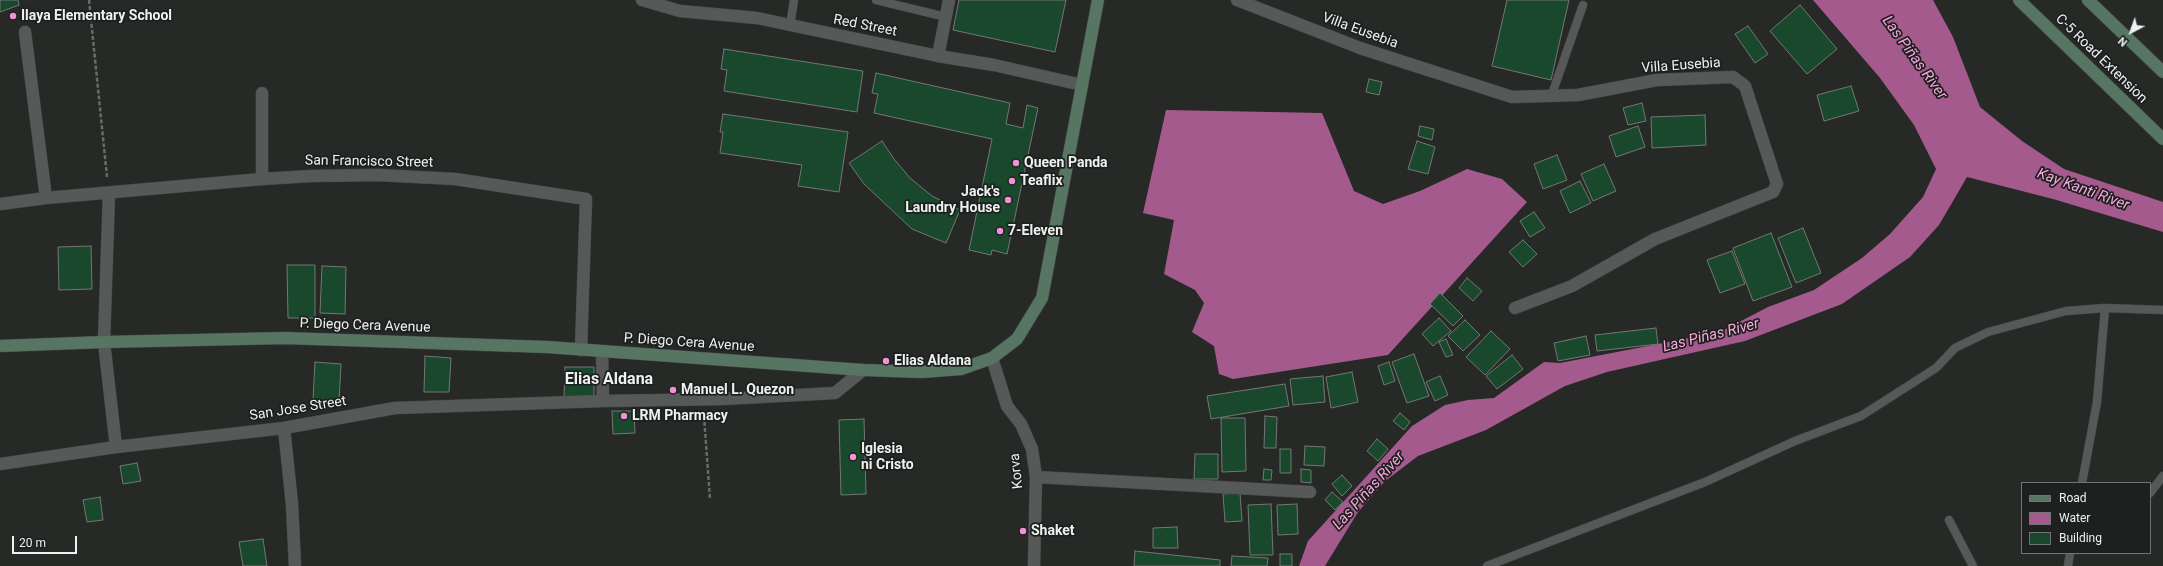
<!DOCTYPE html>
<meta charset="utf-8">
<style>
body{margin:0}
#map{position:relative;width:2163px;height:566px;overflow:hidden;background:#272927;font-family:Roboto,sans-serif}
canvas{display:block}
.legend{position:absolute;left:2021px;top:482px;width:130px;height:72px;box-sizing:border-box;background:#1d201e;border:1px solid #717472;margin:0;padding:5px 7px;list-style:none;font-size:12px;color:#eff1f0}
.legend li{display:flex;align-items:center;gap:8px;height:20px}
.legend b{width:20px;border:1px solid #717472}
.north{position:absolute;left:2111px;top:12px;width:40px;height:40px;-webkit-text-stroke:3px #1d201e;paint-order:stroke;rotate:221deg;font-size:11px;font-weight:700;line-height:16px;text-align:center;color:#eff1f0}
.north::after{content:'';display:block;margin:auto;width:14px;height:18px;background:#eff1f0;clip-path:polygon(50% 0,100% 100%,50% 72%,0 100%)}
.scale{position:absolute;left:12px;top:536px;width:65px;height:18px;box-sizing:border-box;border:2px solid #eff1f0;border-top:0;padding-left:5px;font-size:12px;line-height:14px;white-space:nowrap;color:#eff1f0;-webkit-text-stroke:3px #1d201e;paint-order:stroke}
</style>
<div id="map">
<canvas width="2163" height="566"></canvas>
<ul class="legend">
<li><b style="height:5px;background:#567562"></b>Road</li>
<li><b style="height:11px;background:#a45a8d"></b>Water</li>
<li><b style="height:11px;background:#19482d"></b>Building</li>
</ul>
<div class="north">N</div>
<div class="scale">20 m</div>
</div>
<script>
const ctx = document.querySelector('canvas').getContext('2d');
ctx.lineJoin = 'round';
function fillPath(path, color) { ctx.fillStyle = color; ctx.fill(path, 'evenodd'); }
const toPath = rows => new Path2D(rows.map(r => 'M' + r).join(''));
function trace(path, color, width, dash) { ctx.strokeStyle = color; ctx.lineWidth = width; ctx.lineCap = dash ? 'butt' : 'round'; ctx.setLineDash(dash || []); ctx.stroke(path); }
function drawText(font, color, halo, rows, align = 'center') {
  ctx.font = font + ' Roboto,sans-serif'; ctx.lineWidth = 3.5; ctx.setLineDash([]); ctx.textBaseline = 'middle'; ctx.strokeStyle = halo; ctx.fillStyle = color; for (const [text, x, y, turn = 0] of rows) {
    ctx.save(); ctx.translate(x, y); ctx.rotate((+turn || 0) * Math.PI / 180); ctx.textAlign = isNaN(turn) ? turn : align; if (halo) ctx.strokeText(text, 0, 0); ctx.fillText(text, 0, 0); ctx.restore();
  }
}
fillPath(toPath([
 [1813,0,1933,0,1953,37,1980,107,2022,141,2064,169,2163,202,2163,232,2053,199,1967,177,1939,225,1910,257,1842,304,1745,341,1607,372,1565,386,1486,430,1418,456,1384,482,1358,512,1325,566,1299,566,1308,541,1412,426,1445,405,1468,400,1494,398,1544,362,1560,363,1720,332,1768,307,1814,290,1862,258,1890,234,1923,197,1936,169,1914,125,1880,78],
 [1166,110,1322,113,1354,191,1383,204,1420,191,1467,169,1502,179,1527,202,1388,355,1233,379,1219,374,1214,346,1192,332,1204,303,1195,290,1164,274,1174,220,1143,213]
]), '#a45a8d');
const building = toPath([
 [0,0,18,0,19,5,0,12,0,0],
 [959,0,1066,0,1055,52,953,30,959,0],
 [1507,0,1569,0,1551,80,1492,66,1507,0],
 [1800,5,1837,49,1807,74,1770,31,1800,5],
 [1748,26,1768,54,1755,63,1735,34,1748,26],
 [724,49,863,71,857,112,724,91,727,70,721,69,724,49],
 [876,73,1010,103,1006,124,1023,128,1027,105,1038,108,1007,254,992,250,991,255,969,250,992,139,874,113,878,94,872,93,876,73],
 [1369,79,1382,82,1379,95,1366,92,1369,79],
 [1851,86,1859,111,1824,121,1817,95,1851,86],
 [1642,103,1646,121,1628,125,1623,108,1642,103],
 [723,114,848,132,839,192,798,186,802,165,720,153,723,132,720,132,723,114],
 [1705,115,1706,145,1652,148,1651,117,1705,115],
 [1420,126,1434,129,1432,140,1418,136,1420,126],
 [1638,126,1645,147,1616,157,1609,136,1638,126],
 [882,141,894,159,910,178,932,196,960,210,946,243,912,229,864,184,849,163,882,141],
 [1417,141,1435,147,1428,174,1408,169,1417,141],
 [1557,155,1567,180,1543,189,1534,164,1557,155],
 [1604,164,1616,191,1593,201,1581,174,1604,164],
 [1580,181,1591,203,1570,213,1560,191,1580,181],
 [1534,212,1545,228,1530,237,1520,221,1534,212],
 [1803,228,1821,273,1796,283,1778,238,1803,228],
 [1771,233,1792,287,1753,301,1733,248,1771,233],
 [1523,240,1537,254,1523,267,1509,252,1523,240],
 [91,246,92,289,59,290,58,247,91,246],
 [1732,251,1745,284,1720,293,1707,260,1732,251],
 [287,265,315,265,315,318,288,318,287,265],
 [322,266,346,267,345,314,320,313,322,266],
 [1467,278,1482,291,1473,301,1459,288,1467,278],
 [1440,293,1463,316,1453,326,1430,304,1440,293],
 [1439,318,1451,331,1433,346,1422,334,1439,318],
 [1465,320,1480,335,1463,351,1448,336,1465,320],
 [1656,328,1658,344,1597,351,1595,335,1656,328],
 [1491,331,1510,349,1485,375,1466,357,1491,331],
 [1586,336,1590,355,1558,361,1554,343,1586,336],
 [1446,339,1453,355,1446,357,1439,342,1446,339],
 [1414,354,1429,396,1407,403,1392,362,1414,354],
 [1512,355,1523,369,1497,389,1486,376,1512,355],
 [425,356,451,358,449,392,424,392,425,356],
 [315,362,341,364,339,401,313,400,315,362],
 [1389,362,1395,381,1384,385,1378,366,1389,362],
 [565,367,594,367,594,396,564,397,565,367],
 [1352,372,1358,402,1331,408,1326,377,1352,372],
 [1323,376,1325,402,1293,405,1290,379,1323,376],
 [1440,376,1448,395,1435,401,1426,382,1440,376],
 [1285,384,1289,406,1211,419,1207,396,1285,384],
 [612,411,634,411,635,433,613,434,612,411],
 [1400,413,1410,422,1404,430,1393,421,1400,413],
 [1265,416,1277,417,1276,448,1264,448,1265,416],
 [1221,418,1245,418,1246,471,1222,472,1221,418],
 [864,419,866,494,841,495,839,420,864,419],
 [1377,439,1388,449,1378,461,1367,451,1377,439],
 [1305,446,1325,447,1324,466,1304,465,1305,446],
 [1280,449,1291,449,1291,473,1280,473,1280,449],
 [1195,454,1218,454,1218,479,1194,479,1195,454],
 [137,463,141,481,123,484,120,466,137,463],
 [1264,469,1272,470,1271,480,1263,480,1264,469],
 [1301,469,1311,470,1311,483,1301,482,1301,469],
 [1342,475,1352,486,1342,496,1332,484,1342,475],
 [1332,492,1343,502,1335,510,1325,500,1332,492],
 [1240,493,1242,521,1225,522,1223,494,1240,493],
 [100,497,103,520,87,522,83,500,100,497],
 [1271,504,1273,555,1250,555,1248,505,1271,504],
 [1297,504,1298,534,1278,535,1277,505,1297,504],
 [1177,527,1178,548,1153,548,1153,528,1177,527],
 [263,539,267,566,243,566,239,542,263,539],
 [1135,551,1220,560,1220,566,1134,566,1135,551],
 [1280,554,1292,554,1292,566,1280,566,1280,554],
 [1232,556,1268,558,1267,566,1231,566,1232,556]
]);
fillPath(building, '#19482d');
trace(building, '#747775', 1);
const lane = toPath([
 [876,0,946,17],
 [790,26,794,0],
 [1551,97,1583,5],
 [2082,483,2097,402,2105,308],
 [2150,493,2163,476],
 [1949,520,1973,566],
 [1487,566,1705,482,1795,441,1861,416,1936,368,1955,348,1988,332,2066,311,2105,308,2163,310],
 [2068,566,2070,553]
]);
const street = toPath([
 [642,0,680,11,757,18,938,56,994,65,1082,85],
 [1237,0,1360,48,1512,97,1578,95,1657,80,1733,77,1745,86,1777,184,1773,192,1655,239,1572,286,1515,308],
 [25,32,46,198],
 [938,56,949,0],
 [262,93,262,179],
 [109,193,104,342,116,447],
 [0,204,46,198,262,179,311,176,378,175,455,179,586,199,581,350],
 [602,352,603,401],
 [992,358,1007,406,1021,424,1032,449,1036,477,1034,566],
 [284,428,292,504,295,566],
 [0,464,116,447,284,428,395,408,603,401,723,399,835,393,863,370],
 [1036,477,1310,492]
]);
const secondary = toPath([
 [2019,0,2163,139],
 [2088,0,2163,72],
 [0,346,104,342,285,338,547,347,863,370,923,372,961,369,992,358,1017,339,1042,298,1098,0]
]);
trace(lane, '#464846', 9);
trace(street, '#464846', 13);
trace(secondary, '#464846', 13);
trace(toPath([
 [89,0,107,177],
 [704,416,710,499]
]), '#6a6c6a', 2.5, [4, 2]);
trace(lane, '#565957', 8);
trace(street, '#565957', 12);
trace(secondary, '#567562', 12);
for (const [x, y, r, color] of [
 [13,16,4,"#f491d4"],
 [1016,163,4,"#f491d4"],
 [1012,181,4,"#f491d4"],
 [1008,200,4,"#f491d4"],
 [1000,231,4,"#f491d4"],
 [886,361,4,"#f491d4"],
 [673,390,4,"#f491d4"],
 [624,416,4,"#f491d4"],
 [853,457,4,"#f491d4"],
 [1023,531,4,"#f491d4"]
]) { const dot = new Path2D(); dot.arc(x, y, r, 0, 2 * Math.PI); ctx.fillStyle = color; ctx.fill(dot); trace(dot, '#1d201e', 1.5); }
drawText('bold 14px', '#eff1f0', '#1d201e', [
 ["Ilaya Elementary School",21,16],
 ["Queen Panda",1024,163],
 ["Teaflix",1020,181],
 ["Jack's",1000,192,"right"],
 ["Laundry House",1000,208,"right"],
 ["7-Eleven",1008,231],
 ["Elias Aldana",894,361],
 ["Manuel L. Quezon",681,390],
 ["LRM Pharmacy",632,416],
 ["Iglesia",861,449],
 ["ni Cristo",861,465],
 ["Shaket",1031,531]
], 'left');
drawText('14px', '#eff1f0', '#1d201e', [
 ["Red Street",865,26,11],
 ["Villa Eusebia",1360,31,20],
 ["C-5 Road Extension",2101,59,44],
 ["Villa Eusebia",1681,66,-4],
 ["San Francisco Street",369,162,1],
 ["P. Diego Cera Avenue",365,326,2],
 ["P. Diego Cera Avenue",689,343,4],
 ["San Jose Street",298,409,-9],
 ["Korva",1017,471,-96]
]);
drawText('italic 15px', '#f7a6dc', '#1d201e', [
 ["Las Piñas River",1914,58,54],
 ["Kay Kanti River",2083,190,20],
 ["Las Piñas River",1711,336,-14],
 ["Las Piñas River",1369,491,-48]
]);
drawText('bold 16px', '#eff1f0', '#1d201e', [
 ["Elias Aldana",609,380]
]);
</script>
